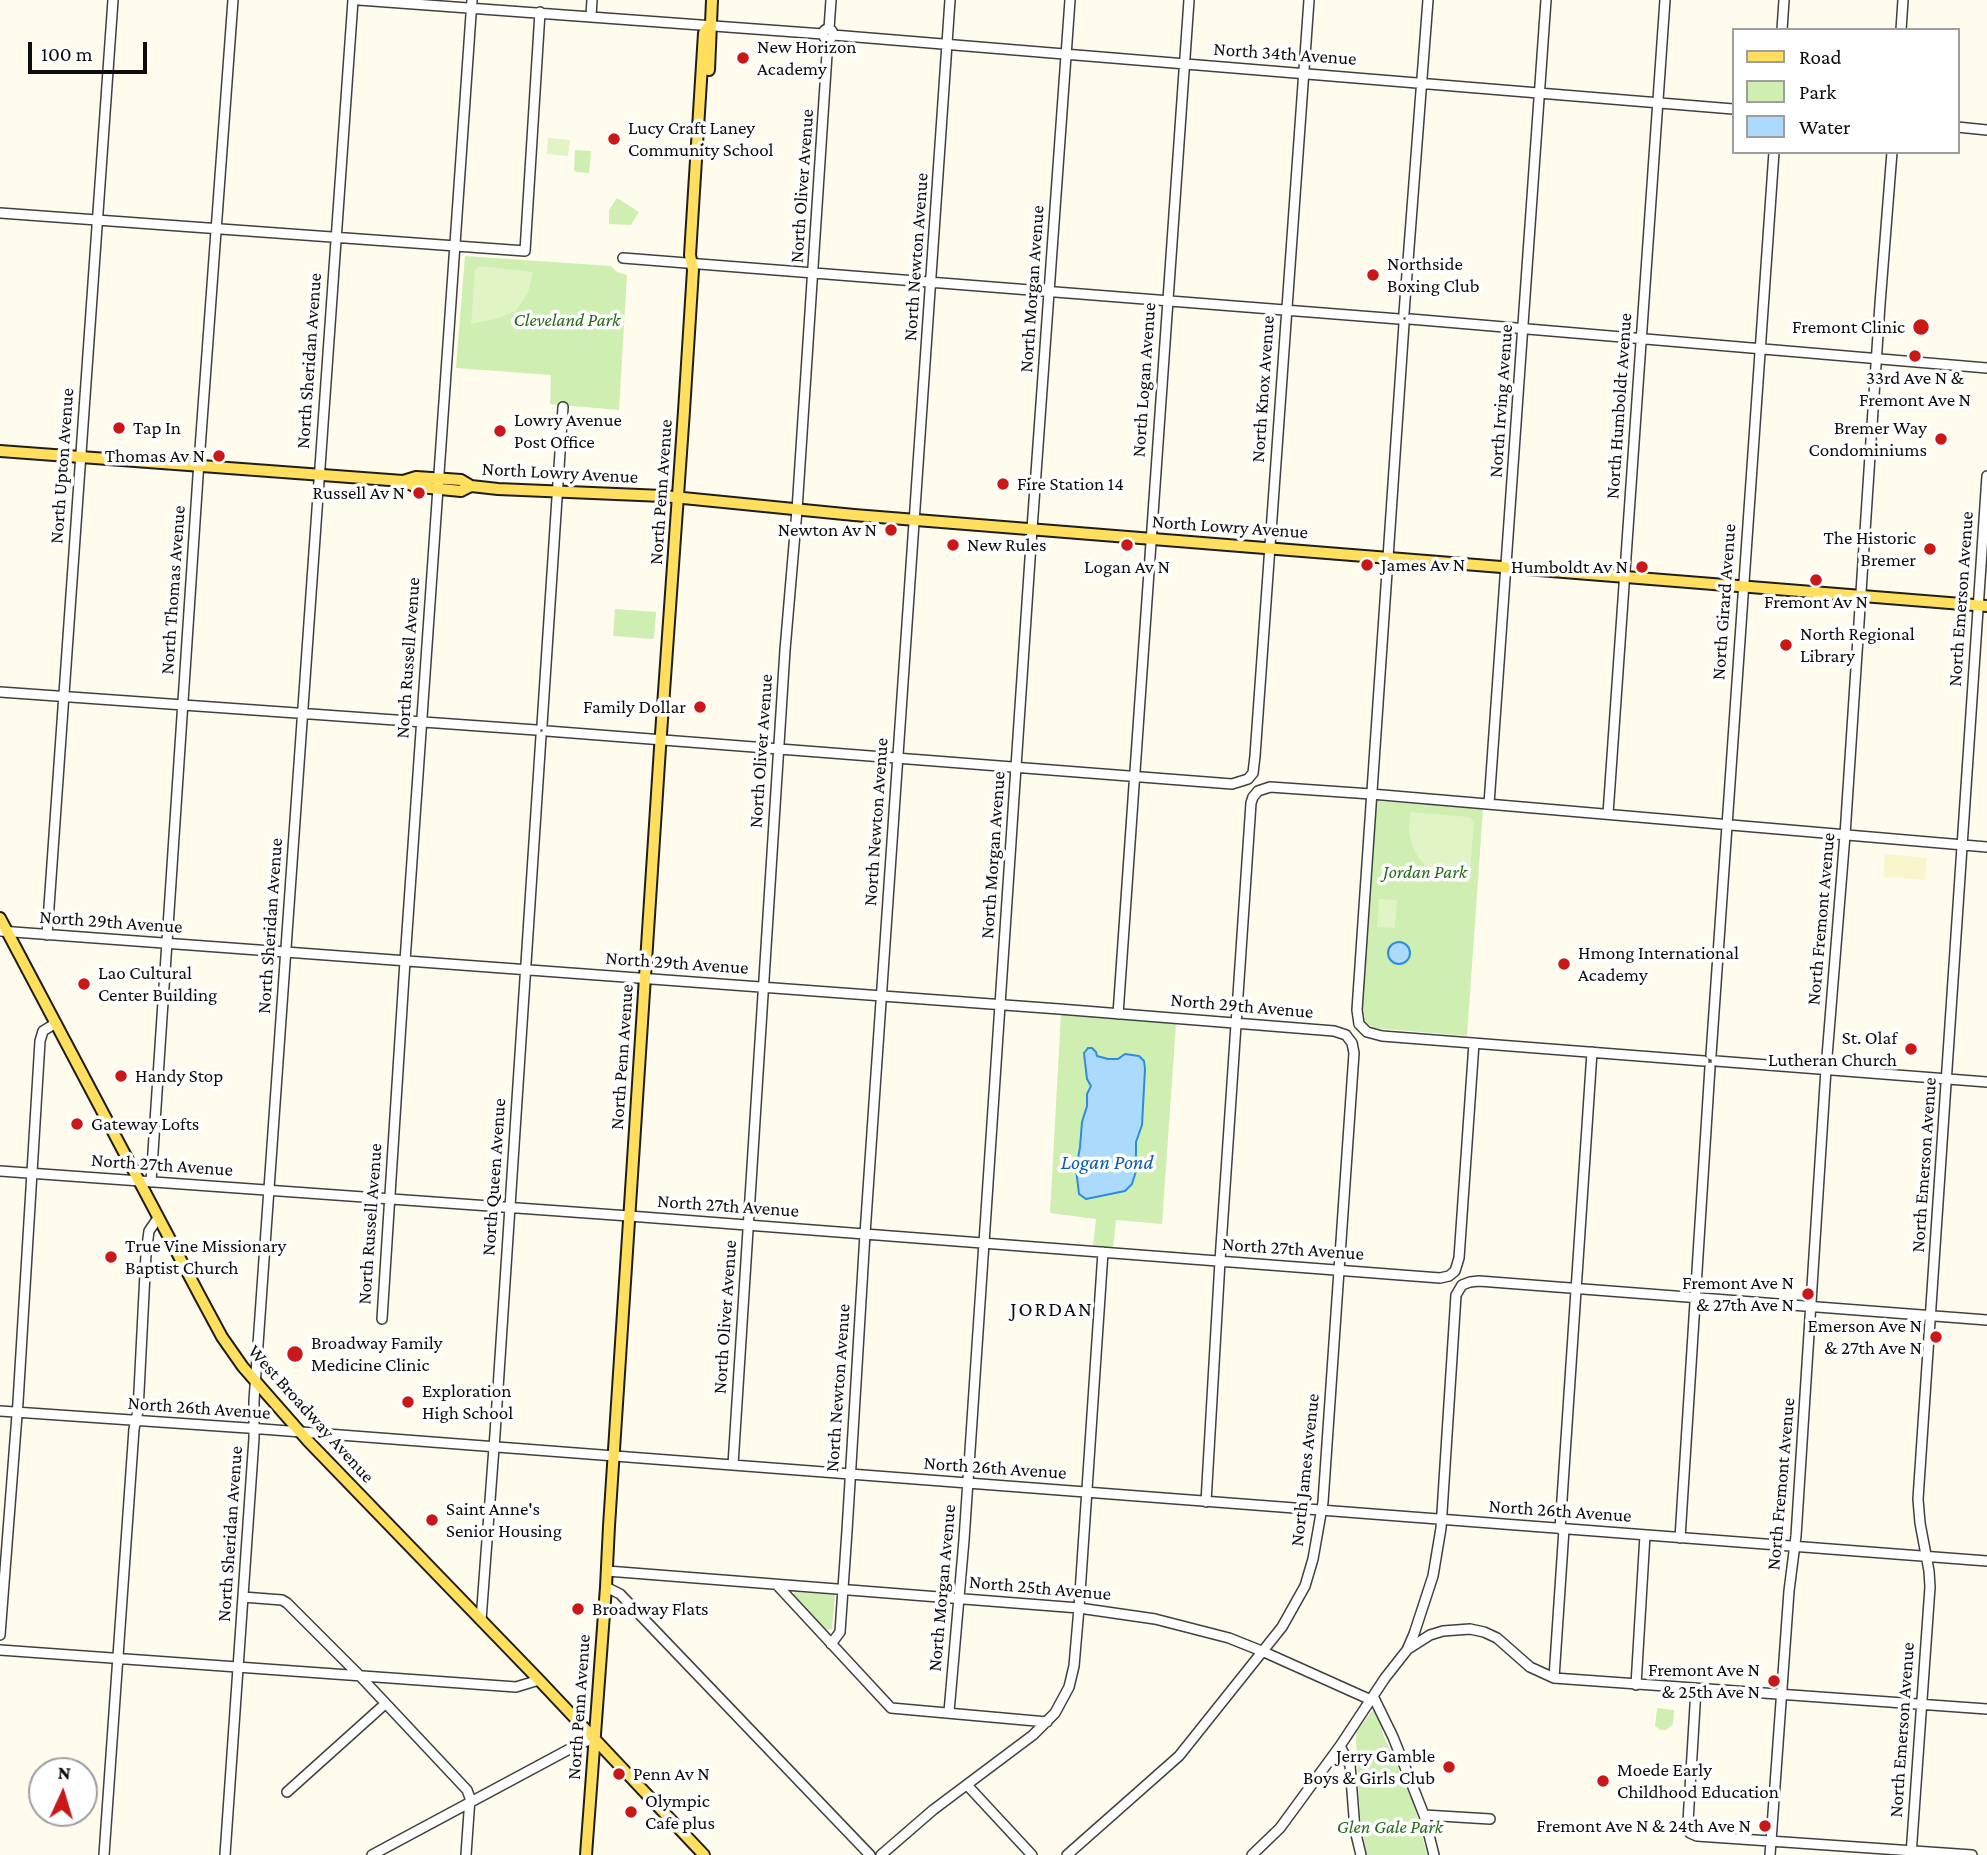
<!DOCTYPE html>
<style>
body{margin:0}
#map{position:relative;width:1987px;height:1855px;overflow:hidden;background:#fffced;font-family:"Crimson Pro",serif}
canvas{display:block}
.legend{position:absolute;left:1732px;top:28px;width:228px;height:126px;box-sizing:border-box;background:#fff;border:2px solid #9e9e9e;margin:0;padding:9px 12px;list-style:none;font-size:21px;color:#0d0d0d}
.legend li{display:flex;align-items:center;gap:14px;height:35px}
.legend b{width:35px;border:2px solid #9e9e9e}
.north{position:absolute;left:28px;top:1757px;width:70px;height:70px;box-sizing:border-box;background:#fff;border:2px solid #9e9e9e;border-radius:50%;rotate:4deg;font-size:19px;font-weight:700;line-height:28px;text-align:center;color:#0d0d0d}
.north::after{content:'';display:block;margin:auto;width:24px;height:32px;background:#ca1718;clip-path:polygon(50% 0,100% 100%,50% 72%,0 100%)}
.scale{position:absolute;left:28px;top:42px;width:119px;height:32px;box-sizing:border-box;border:4px solid #0d0d0d;border-top:0;padding-left:9px;font-size:21px;line-height:24px;white-space:nowrap;color:#0d0d0d;-webkit-text-stroke:5px #fff;paint-order:stroke}
</style>
<div id="map">
<canvas width="1987" height="1855"></canvas>
<ul class="legend">
<li><b style="height:9px;background:#ffdf5d"></b>Road</li>
<li><b style="height:19px;background:#ceeeb2"></b>Park</li>
<li><b style="height:19px;background:#abdafc"></b>Water</li>
</ul>
<div class="north">N</div>
<div class="scale">100 m</div>
</div>
<script>
const ctx = document.querySelector('canvas').getContext('2d');
ctx.lineJoin = 'round';
function fillPath(path, color) { ctx.fillStyle = color; ctx.fill(path, 'evenodd'); }
const toPath = rows => new Path2D(rows.map(r => 'M' + r).join(''));
function trace(path, color, width, dash) { ctx.strokeStyle = color; ctx.lineWidth = width; ctx.lineCap = dash ? 'butt' : 'round'; ctx.setLineDash(dash || []); ctx.stroke(path); }
function drawText(font, color, halo, rows, align = 'center') {
  ctx.font = font + ' "Crimson Pro",serif'; ctx.lineWidth = 7; ctx.setLineDash([]); ctx.textBaseline = 'middle'; ctx.strokeStyle = halo; ctx.fillStyle = color; for (const [text, x, y, turn = 0] of rows) {
    ctx.save(); ctx.translate(x, y); ctx.rotate((+turn || 0) * Math.PI / 180); ctx.textAlign = isNaN(turn) ? turn : align; if (halo) ctx.strokeText(text, 0, 0); ctx.fillText(text, 0, 0); ctx.restore();
  }
}
fillPath(toPath([
 [1885,854,1927,858,1925,880,1883,877]
]), '#f8f6ca');
fillPath(toPath([
 [575,150,591,151,589,173,576,172,574,170],
 [617,198,639,212,631,225,609,224,609,210],
 [465,256,611,266,617,272,627,275,619,410,550,404,551,375,456,368],
 [615,609,656,612,654,639,613,636],
 [1378,801,1483,809,1467,1036,1374,1028,1363,1021,1361,1016,1374,830,1372,826,1373,806],
 [1061,1014,1176,1024,1162,1224,1116,1220,1113,1248,1093,1247,1096,1219,1050,1213],
 [795,1592,835,1595,832,1629,826,1630,792,1596],
 [1657,1708,1674,1710,1673,1724,1666,1730,1661,1730,1655,1726],
 [1372,1711,1376,1711,1382,1719,1382,1732,1414,1804,1427,1855,1367,1855,1360,1815,1356,1740,1357,1731]
]), '#ceeeb2');
fillPath(toPath([
 [548,138,570,140,568,156,547,154],
 [480,266,533,272,528,293,516,311,496,319,471,324,475,270],
 [1410,812,1469,817,1474,822,1469,883,1453,881,1439,876,1428,869,1418,857,1412,845,1409,832],
 [1379,899,1397,900,1395,928,1377,927]
]), '#e1f4c5');
const water = toPath([
 '1388 953a11 11 0 1 1 22 0a11 11 0 1 1-22 0Z',
 [1088,1048,1092,1048,1096,1052,1097,1056,1108,1059,1118,1059,1125,1054,1139,1056,1144,1061,1145,1069,1142,1125,1136,1142,1136,1171,1132,1184,1125,1191,1086,1199,1079,1194,1076,1169,1080,1147,1082,1122,1087,1106,1087,1094,1091,1086,1087,1079,1085,1062,1084,1053,1088,1048]
]);
fillPath(water, '#abdafc');
trace(water, '#2b8ddb', 2);
const minor = toPath([
 [359,0,823,34],
 [591,16,592,0],
 '823 34a5 5 0 1 1 10 0a5 5 0 1 1-10 0Z',
 [829,29,831,0],
 [1782,30,1784,0],
 [1901,30,1903,0],
 [833,35,1733,109],
 [1957,127,1987,130],
 [0,213,525,251,540,12],
 [623,258,1399,319],
 [1404,313,1428,0],
 [1410,319,1987,368],
 [1404,324,1357,1010,1359,1024,1367,1032,1382,1036,1704,1061],
 [0,692,536,730],
 [542,725,563,407],
 [547,731,1232,784,1248,779,1253,773,1255,756,1309,0],
 [1489,804,1546,0],
 [1608,814,1665,0],
 [0,931,1059,1009,1334,1031,1346,1035,1352,1043,1354,1053,1323,1502,1313,1559,1305,1586,1282,1627,1179,1756,1067,1855],
 [47,935,113,0],
 [1118,1014,1189,0],
 [1711,1055,1774,152],
 [1716,1061,1987,1082],
 [0,1171,629,1216,1440,1278,1449,1276,1455,1271,1459,1258,1474,1043],
 [151,1182,198,476,233,0],
 [382,1319,405,961,472,0],
 [0,1411,262,1429,1987,1561],
 [733,1465,785,650,797,510,828,39],
 [1206,1502,1220,1261,1251,803,1253,797,1258,791,1270,787,1371,794,1987,847],
 [1560,1529,1592,1052],
 [1680,1538,1710,1067],
 [607,1571,1079,1608,1155,1619,1229,1638,1264,1652,1371,1700],
 [777,1585,891,1708,1047,1722],
 [606,1587,620,1594,870,1855],
 [243,1597,282,1600,287,1603,359,1675,467,1790,470,1798,466,1855],
 [481,1620,495,1434,541,736],
 [0,1635,18,1402,40,1041,43,1031,56,1023],
 [831,1644,840,1632,847,1531,865,1234,950,0],
 [1408,1649,1430,1635,1443,1631,1470,1629,1484,1632,1497,1638,1530,1667,1554,1678,1987,1709],
 [0,1650,516,1687,539,1680],
 [1554,1678,1564,1529],
 [1636,1685,1645,1535],
 [1696,1689,1688,1822,1690,1833,1697,1836,1972,1855],
 [1373,1696,1393,1737,1411,1782,1424,1815,1434,1855],
 [949,1712,964,1540,1032,529,1070,0],
 [1340,1746,1350,1765,1355,1830,1361,1855],
 [967,1785,1032,1855],
 [287,1792,385,1704],
 [1424,1815,1490,1819],
 [104,1855,134,1429,138,1411,146,1254,149,1231,158,1218],
 [225,1855,254,1438,254,1401,353,0],
 [372,1855,577,1745,594,1738],
 [881,1855,933,1810,1033,1735,1055,1713,1069,1687,1074,1666,1079,1608,1103,1252],
 [1252,1855,1280,1828,1340,1746,1385,1678,1407,1650,1414,1634,1433,1576,1441,1528,1456,1295,1462,1285,1470,1282,1479,1281,1987,1320],
 [1770,1855,1789,1591,1796,1536,1826,1069,1845,835,1880,304,1892,152],
 [1911,1855,1930,1587,1929,1571,1920,1523,1918,1499,1987,476]
]);
const major = toPath([
 [709,70,712,0],
 [0,451,403,481,416,477,447,479,461,480,471,486,498,489,663,496,854,515,1987,606],
 [403,481,416,487,430,488,461,491,471,486],
 [0,918,201,1298,222,1337,243,1367,308,1441,539,1680,704,1855],
 [586,1855,606,1587,609,1526,660,748,684,411,693,270,690,255,704,33,710,24]
]);
trace(minor, '#404040', 12);
trace(major, '#1e1e1e', 14);
trace(minor, '#fff', 9);
trace(major, '#ffdf5d', 10);
for (const [x, y, r, color] of [
 [743,58,7,"#ca1718"],
 [614,139,7,"#ca1718"],
 [1373,275,7,"#ca1718"],
 [1921,327,9,"#ca1718"],
 [1915,356,7,"#ca1718"],
 [119,428,7,"#ca1718"],
 [500,431,7,"#ca1718"],
 [1941,439,7,"#ca1718"],
 [219,456,7,"#ca1718"],
 [1003,484,7,"#ca1718"],
 [419,493,7,"#ca1718"],
 [891,530,7,"#ca1718"],
 [953,545,7,"#ca1718"],
 [1127,545,7,"#ca1718"],
 [1930,549,7,"#ca1718"],
 [1367,565,7,"#ca1718"],
 [1642,567,7,"#ca1718"],
 [1816,580,7,"#ca1718"],
 [1786,645,7,"#ca1718"],
 [700,707,7,"#ca1718"],
 [1564,964,7,"#ca1718"],
 [84,984,7,"#ca1718"],
 [1911,1049,7,"#ca1718"],
 [121,1076,7,"#ca1718"],
 [77,1124,7,"#ca1718"],
 [111,1257,7,"#ca1718"],
 [1808,1294,7,"#ca1718"],
 [1936,1337,7,"#ca1718"],
 [295,1354,9,"#ca1718"],
 [408,1402,7,"#ca1718"],
 [432,1520,7,"#ca1718"],
 [578,1609,7,"#ca1718"],
 [1774,1681,7,"#ca1718"],
 [1449,1767,7,"#ca1718"],
 [619,1774,7,"#ca1718"],
 [1603,1781,7,"#ca1718"],
 [631,1812,7,"#ca1718"],
 [1765,1826,7,"#ca1718"]
]) { const dot = new Path2D(); dot.arc(x, y, r, 0, 2 * Math.PI); ctx.fillStyle = color; ctx.fill(dot); trace(dot, '#fff', 2.5); }
drawText('19px', '#0d0d0d', '#fff', [
 ["New Horizon",757,47],
 ["Academy",757,69],
 ["Lucy Craft Laney",628,128],
 ["Community School",628,150],
 ["Northside",1387,264],
 ["Boxing Club",1387,286],
 ["Fremont Clinic",1905,327,"right"],
 ["33rd Ave N &",1915,378,"center"],
 ["Fremont Ave N",1915,400,"center"],
 ["Lowry Avenue",514,420],
 ["Post Office",514,442],
 ["Tap In",133,428],
 ["Bremer Way",1927,428,"right"],
 ["Condominiums",1927,450,"right"],
 ["Thomas Av N",205,456,"right"],
 ["Fire Station 14",1017,484],
 ["Russell Av N",405,493,"right"],
 ["Newton Av N",877,530,"right"],
 ["The Historic",1916,538,"right"],
 ["Bremer",1916,560,"right"],
 ["New Rules",967,545],
 ["James Av N",1381,565],
 ["Logan Av N",1127,567,"center"],
 ["Humboldt Av N",1628,567,"right"],
 ["Fremont Av N",1816,602,"center"],
 ["North Regional",1800,634],
 ["Library",1800,656],
 ["Family Dollar",686,707,"right"],
 ["Hmong International",1578,953],
 ["Academy",1578,975],
 ["Lao Cultural",98,973],
 ["Center Building",98,995],
 ["St. Olaf",1897,1038,"right"],
 ["Lutheran Church",1897,1060,"right"],
 ["Handy Stop",135,1076],
 ["Gateway Lofts",91,1124],
 ["True Vine Missionary",125,1246],
 ["Baptist Church",125,1268],
 ["Fremont Ave N",1794,1283,"right"],
 ["& 27th Ave N",1794,1305,"right"],
 ["Emerson Ave N",1922,1326,"right"],
 ["& 27th Ave N",1922,1348,"right"],
 ["Broadway Family",311,1343],
 ["Medicine Clinic",311,1365],
 ["Exploration",422,1391],
 ["High School",422,1413],
 ["Saint Anne's",446,1509],
 ["Senior Housing",446,1531],
 ["Broadway Flats",592,1609],
 ["Fremont Ave N",1760,1670,"right"],
 ["& 25th Ave N",1760,1692,"right"],
 ["Jerry Gamble",1435,1756,"right"],
 ["Boys & Girls Club",1435,1778,"right"],
 ["Moede Early",1617,1770],
 ["Childhood Education",1617,1792],
 ["Penn Av N",633,1774],
 ["Olympic",645,1801],
 ["Cafe plus",645,1823],
 ["Fremont Ave N & 24th Ave N",1751,1826,"right"]
], 'left');
drawText('19px', '#0d0d0d', '#fff', [
 ["North 34th Avenue",1285,54,4],
 ["North Oliver Avenue",802,186,-86],
 ["North Newton Avenue",916,257,-86],
 ["North Morgan Avenue",1032,289,-86],
 ["North Sheridan Avenue",309,361,-86],
 ["North Logan Avenue",1144,380,-86],
 ["North Knox Avenue",1263,389,-86],
 ["North Irving Avenue",1501,401,-86],
 ["North Humboldt Avenue",1619,406,-86],
 ["North Upton Avenue",62,466,-86],
 ["North Lowry Avenue",560,473,3],
 ["North Penn Avenue",661,492,-86],
 ["North Lowry Avenue",1230,527,4],
 ["North Thomas Avenue",173,590,-86],
 ["North Emerson Avenue",1961,599,-86],
 ["North Girard Avenue",1724,602,-86],
 ["North Russell Avenue",408,658,-86],
 ["North Oliver Avenue",761,751,-86],
 ["North Newton Avenue",876,822,-86],
 ["North Morgan Avenue",993,855,-86],
 ["North Fremont Avenue",1821,919,-85],
 ["North 29th Avenue",111,922,4],
 ["North Sheridan Avenue",270,926,-86],
 ["North 29th Avenue",677,963,4],
 ["North 29th Avenue",1242,1006,5],
 ["North Penn Avenue",622,1057,-86],
 ["North 27th Avenue",162,1165,4],
 ["North Emerson Avenue",1924,1165,-86],
 ["North Queen Avenue",494,1177,-86],
 ["North 27th Avenue",728,1206,4],
 ["North Russell Avenue",370,1224,-86],
 ["North 27th Avenue",1293,1249,4],
 ["North Oliver Avenue",725,1317,-86],
 ["North Newton Avenue",838,1388,-86],
 ["North 26th Avenue",199,1408,4],
 ["West Broadway Avenue",311,1414,48],
 ["North 26th Avenue",995,1468,4],
 ["North James Avenue",1305,1470,-84],
 ["North Fremont Avenue",1781,1484,-85],
 ["North 26th Avenue",1560,1511,4],
 ["North Sheridan Avenue",230,1534,-86],
 ["North Morgan Avenue",942,1588,-85],
 ["North 25th Avenue",1040,1588,5],
 ["North Penn Avenue",579,1707,-86],
 ["North Emerson Avenue",1902,1730,-86]
]);
drawText('italic 19px', '#246b17', '#fff', [
 ["Cleveland Park",567,320],
 ["Jordan Park",1425,872],
 ["Glen Gale Park",1390,1827]
]);
drawText('italic 21px', '#0a5dab', '#fff', [
 ["Logan Pond",1107,1163]
]);
ctx.letterSpacing = '2px';
drawText('21px', '#0d0d0d', '#fff', [
 ["JORDAN",1052,1310]
]);
ctx.letterSpacing = '0px';
</script>
